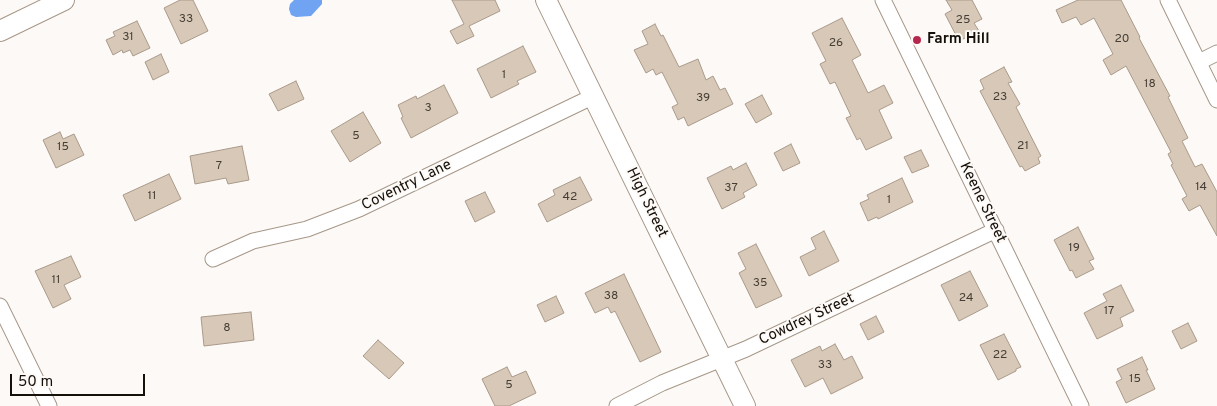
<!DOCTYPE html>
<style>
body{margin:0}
#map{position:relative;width:1217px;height:406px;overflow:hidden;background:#fdf9f6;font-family:Overpass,sans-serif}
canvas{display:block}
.scale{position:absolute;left:10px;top:374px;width:135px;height:22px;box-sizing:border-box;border:2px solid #15100a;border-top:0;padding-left:6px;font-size:15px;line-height:18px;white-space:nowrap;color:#15100a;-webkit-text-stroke:4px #fdf9f6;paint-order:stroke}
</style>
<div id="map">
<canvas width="1217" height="406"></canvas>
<div class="scale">50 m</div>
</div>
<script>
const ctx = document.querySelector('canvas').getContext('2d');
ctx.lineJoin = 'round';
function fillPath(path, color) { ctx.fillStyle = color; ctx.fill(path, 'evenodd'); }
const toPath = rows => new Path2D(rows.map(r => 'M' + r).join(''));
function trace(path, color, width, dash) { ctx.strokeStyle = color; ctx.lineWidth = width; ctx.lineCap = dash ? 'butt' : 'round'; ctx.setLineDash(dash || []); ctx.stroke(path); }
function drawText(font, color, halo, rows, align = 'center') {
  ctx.font = font + ' Overpass,sans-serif'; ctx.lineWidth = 4; ctx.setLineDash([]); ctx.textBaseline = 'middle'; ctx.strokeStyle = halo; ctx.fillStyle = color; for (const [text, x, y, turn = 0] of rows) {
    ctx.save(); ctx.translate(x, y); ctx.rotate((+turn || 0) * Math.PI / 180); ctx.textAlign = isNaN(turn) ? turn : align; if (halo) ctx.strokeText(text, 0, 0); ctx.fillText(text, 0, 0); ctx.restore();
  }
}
fillPath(toPath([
 [294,0,322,0,322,4,311,16,296,17,291,15,289,9,290,4]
]), '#70a3f2');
const building = toPath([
 [180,0,193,0,208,31,181,44,164,8,180,0],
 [452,0,495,0,500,11,469,26,474,36,457,44,450,31,464,24,452,0],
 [946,0,972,0,982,19,974,23,979,31,959,41,945,14,952,10,946,0],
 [1078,0,1121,0,1140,37,1139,38,1170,96,1168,97,1188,138,1182,141,1195,167,1202,164,1217,192,1217,236,1200,205,1189,211,1182,199,1187,196,1171,165,1173,164,1168,154,1171,152,1126,66,1111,75,1103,60,1113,54,1094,18,1081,25,1076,17,1062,23,1056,10,1078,0],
 [842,18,861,55,852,60,868,93,884,85,893,103,879,110,892,138,866,150,860,138,857,140,846,118,851,116,835,82,830,84,820,64,826,61,812,33,842,18],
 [137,21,150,48,133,56,130,50,123,53,122,50,113,55,106,40,115,36,113,32,137,21],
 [655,24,661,36,663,35,679,67,698,59,706,80,713,76,720,90,725,88,733,104,688,126,684,117,678,120,672,107,678,104,662,72,656,75,653,69,646,73,634,50,648,44,642,31,655,24],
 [523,46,536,72,517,81,519,84,491,98,477,69,523,46],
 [161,54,169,72,153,80,145,62,161,54],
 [1004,67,1012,82,1008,83,1020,104,1016,107,1041,156,1038,158,1040,163,1025,171,1022,166,1020,167,980,91,984,89,980,80,1004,67],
 [296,81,304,99,278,111,269,94,296,81],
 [444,85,458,113,411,138,401,118,403,117,398,105,416,96,417,99,444,85],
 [762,95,772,114,756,123,745,104,762,95],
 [363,112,381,143,350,162,331,131,363,112],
 [60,132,63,139,74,134,84,155,56,168,43,140,60,132],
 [791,144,800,163,783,171,774,153,791,144],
 [242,146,249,180,228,184,226,178,195,184,190,156,242,146],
 [921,150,929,166,912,173,904,157,921,150],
 [746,163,757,185,743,193,745,197,722,209,707,178,731,166,733,170,746,163],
 [169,174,181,199,135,221,123,195,169,174],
 [580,177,592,200,547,222,538,204,555,195,553,190,580,177],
 [902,178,913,202,878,219,877,217,868,221,860,203,869,199,867,195,902,178],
 [485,192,495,212,475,222,465,201,485,192],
 [1078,227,1094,259,1089,261,1094,269,1076,278,1072,270,1070,271,1054,240,1078,227],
 [824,231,839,261,809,276,800,257,816,249,811,238,824,231],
 [756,244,782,296,756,308,739,273,746,269,738,253,756,244],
 [71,256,81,277,64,285,71,299,53,308,35,271,71,256],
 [970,271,988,306,959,321,941,285,970,271],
 [624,274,661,352,640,362,615,311,611,313,608,307,595,313,585,293,624,274],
 [1121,285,1134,311,1120,318,1123,326,1097,339,1084,313,1107,301,1103,294,1121,285],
 [556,296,564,313,545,322,537,305,556,296],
 [251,312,254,340,204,346,201,317,251,312],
 [876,316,884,332,868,340,860,324,876,316],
 [1188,323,1197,341,1181,349,1172,331,1188,323],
 [1004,334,1021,367,1016,369,1016,371,998,380,980,345,1004,334],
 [378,340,404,363,389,379,363,356,378,340],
 [835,344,844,360,852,356,863,378,831,394,823,378,805,387,791,360,820,346,822,351,835,344],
 [1142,357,1148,370,1146,370,1155,389,1126,403,1116,382,1122,379,1117,369,1142,357],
 [507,367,512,377,526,371,536,393,509,406,495,406,482,379,507,367]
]);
fillPath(building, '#d7c8b7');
trace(building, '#a99a8a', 1);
const street = toPath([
 [883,0,1081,406],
 [1168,0,1217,100],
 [1199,62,1217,53],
 [213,259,253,241,307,229,359,209,594,96],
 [0,306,49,406],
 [617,406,662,383,746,349,996,230]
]);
const secondary = toPath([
 [546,0,745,406],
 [0,31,64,0]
]);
trace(street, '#a69788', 17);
trace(secondary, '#a69788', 22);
trace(street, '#fff', 15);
trace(secondary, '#fff', 20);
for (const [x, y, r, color] of [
 [917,40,5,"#b7264d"]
]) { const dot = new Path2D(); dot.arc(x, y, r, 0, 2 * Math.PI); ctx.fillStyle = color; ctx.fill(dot); trace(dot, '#fdf9f6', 2); }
drawText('12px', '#463e35', null, [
 ["33",186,20],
 ["25",963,21],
 ["31",128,38],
 ["20",1122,40],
 ["26",836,44],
 ["1",504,76],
 ["18",1150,85],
 ["23",1000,98],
 ["39",703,99],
 ["3",428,109],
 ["5",356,137],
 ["21",1023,147],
 ["15",63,148],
 ["7",219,167],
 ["14",1201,188],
 ["37",731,189],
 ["11",152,197],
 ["42",570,198],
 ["1",889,201],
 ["19",1074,249],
 ["11",56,281],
 ["35",760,284],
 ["38",611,297],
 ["24",966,299],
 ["17",1109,312],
 ["8",227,329],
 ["22",1000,356],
 ["33",825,366],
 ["15",1135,380],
 ["5",509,386]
]);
drawText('bold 15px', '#15100a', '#fdf9f6', [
 ["Farm Hill",927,40]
], 'left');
drawText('15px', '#15100a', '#fdf9f6', [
 ["Coventry Lane",407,186,-26],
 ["High Street",646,203,64],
 ["Keene Street",982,203,64],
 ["Cowdrey Street",807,320,-25]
]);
</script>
